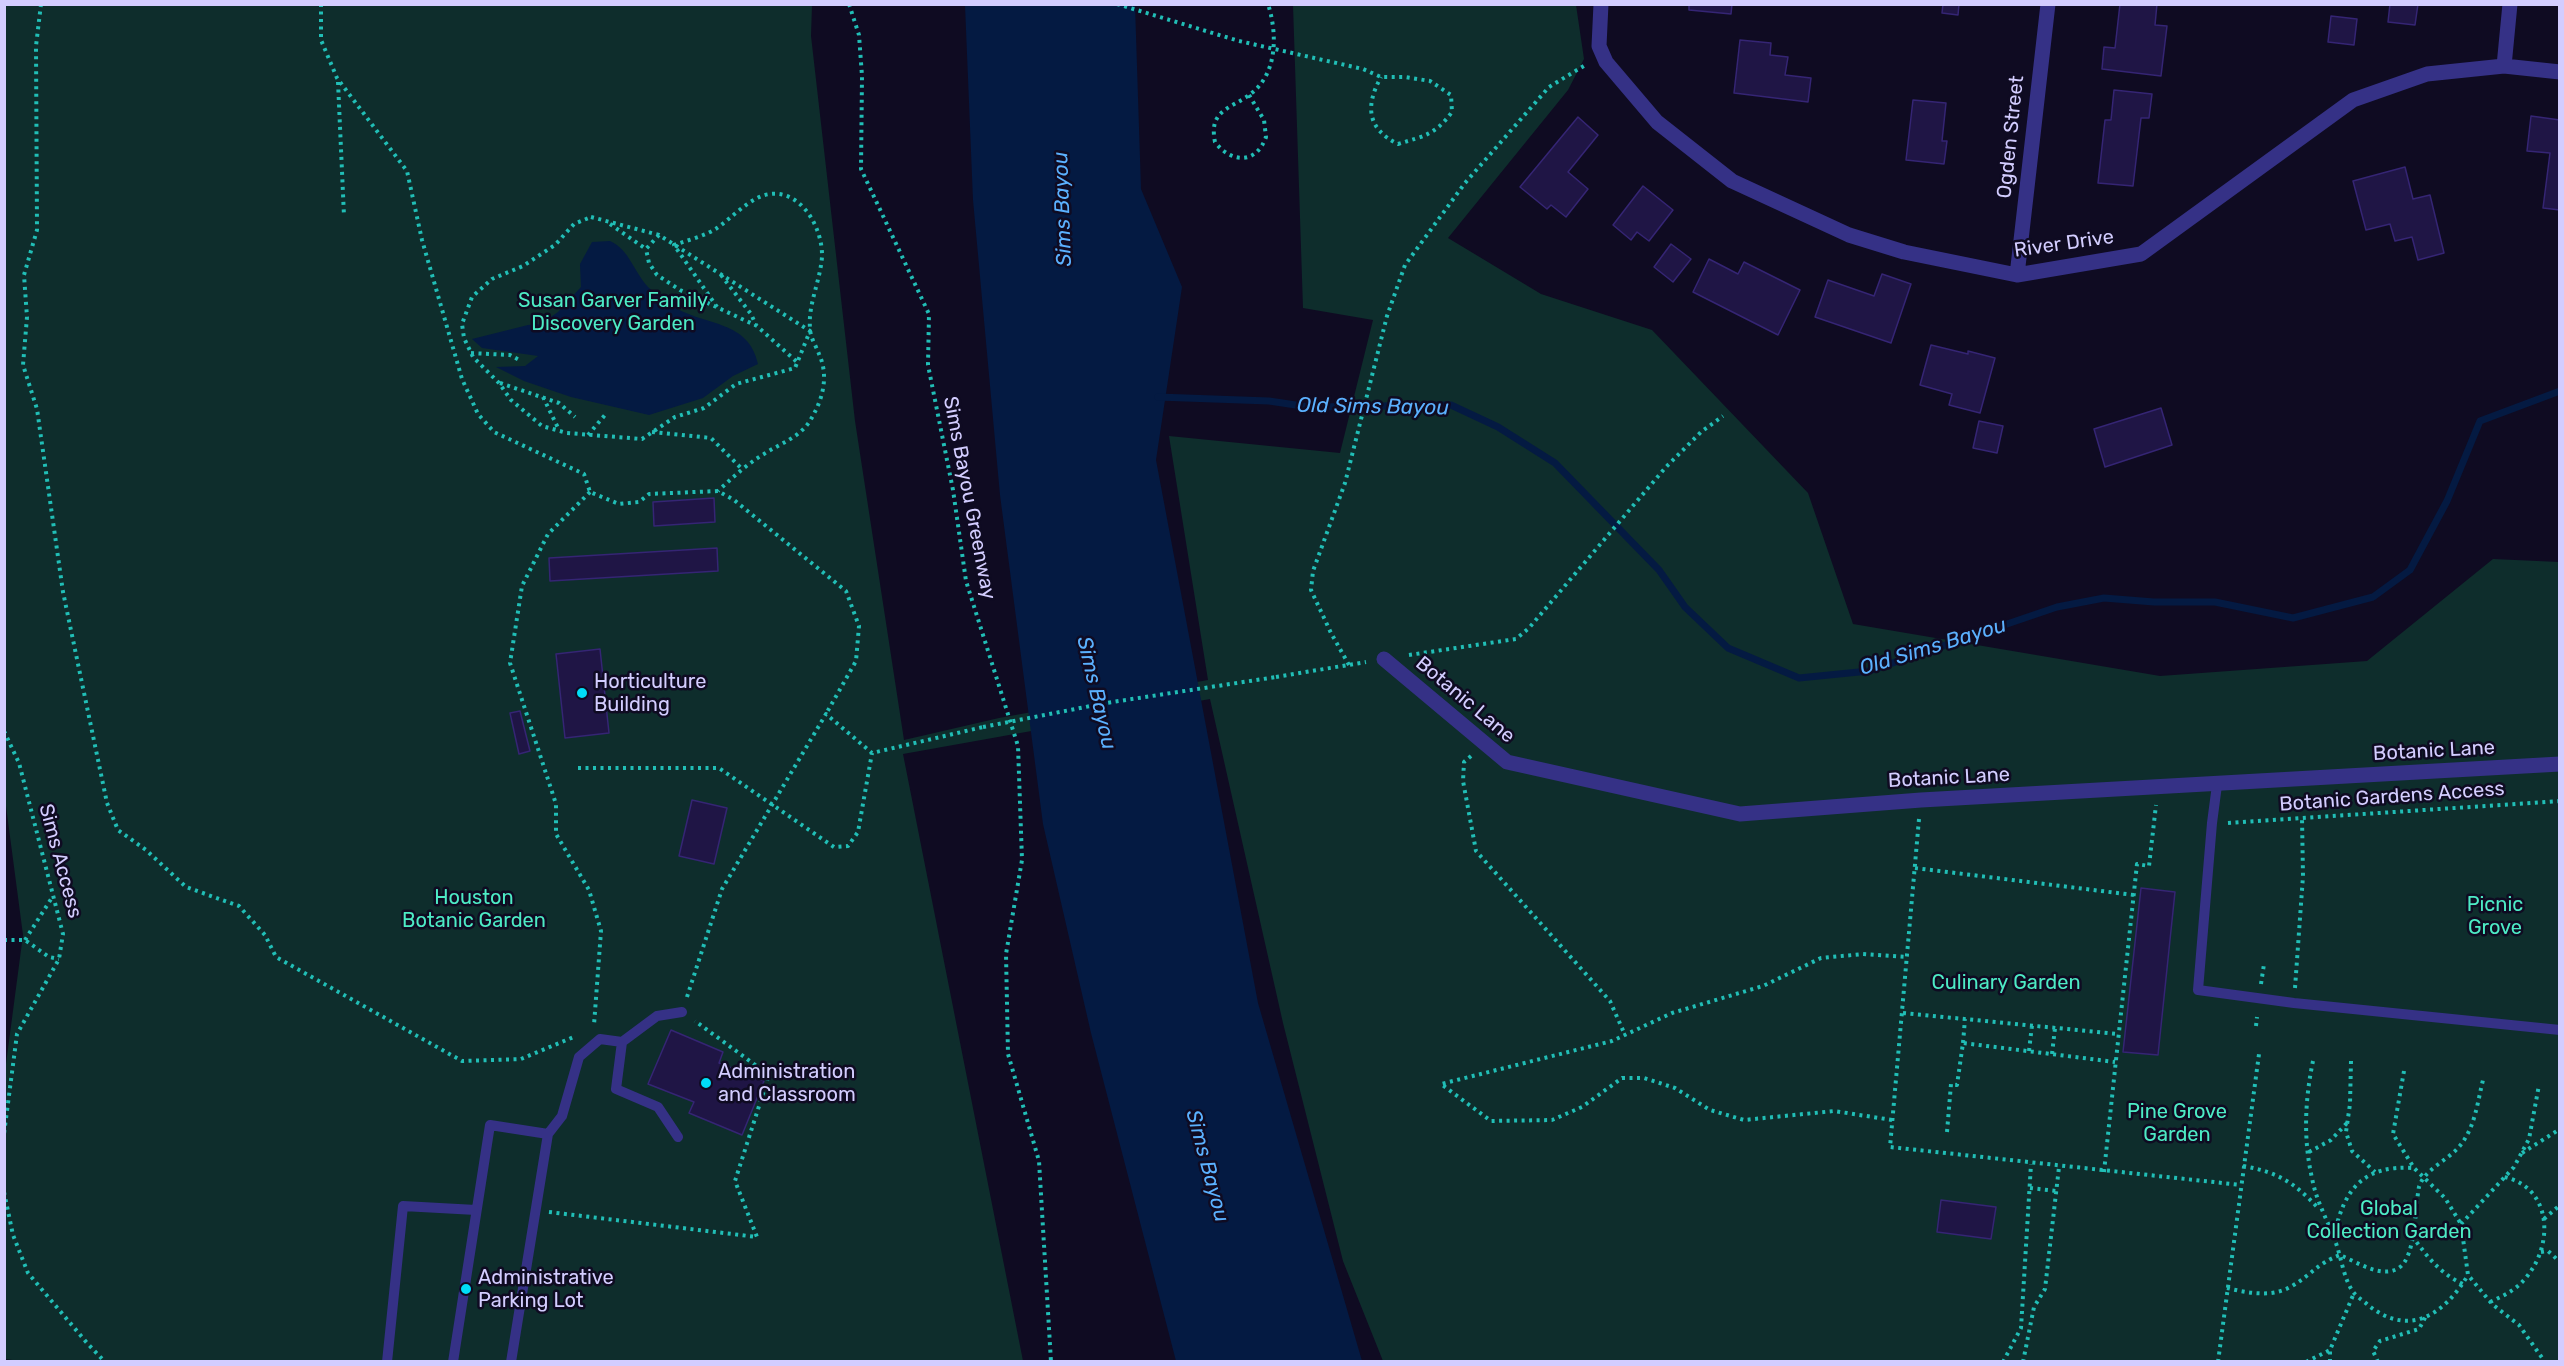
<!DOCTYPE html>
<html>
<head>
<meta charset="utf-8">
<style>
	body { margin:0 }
	#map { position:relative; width:2564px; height:1366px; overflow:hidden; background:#0f0b22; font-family:Rubik,sans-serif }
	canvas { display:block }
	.frame { position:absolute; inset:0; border:6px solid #d3cdff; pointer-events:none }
</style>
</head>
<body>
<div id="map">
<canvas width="2564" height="1366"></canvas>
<div class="frame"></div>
</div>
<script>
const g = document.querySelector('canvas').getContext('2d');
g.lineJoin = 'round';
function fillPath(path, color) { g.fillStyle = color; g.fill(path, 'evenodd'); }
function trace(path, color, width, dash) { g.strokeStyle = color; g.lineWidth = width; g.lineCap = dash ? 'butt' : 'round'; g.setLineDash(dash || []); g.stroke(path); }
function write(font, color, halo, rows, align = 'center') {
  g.font = font + ' Rubik,sans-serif'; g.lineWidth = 5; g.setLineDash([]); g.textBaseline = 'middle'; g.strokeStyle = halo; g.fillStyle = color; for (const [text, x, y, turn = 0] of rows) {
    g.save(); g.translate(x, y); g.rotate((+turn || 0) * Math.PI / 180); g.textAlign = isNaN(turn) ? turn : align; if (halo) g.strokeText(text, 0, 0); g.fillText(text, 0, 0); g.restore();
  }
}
fillPath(new Path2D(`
	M5 5H812L811 36 855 421 904 740 999 718 1208 680 1169 436 1340 453 1373 320 1303 308 1293 5H1576L1584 59 1568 90 1448 238 1541 294 1652 330 1808 493 1853 624 2160 676 2367 661 2493 559 2559 562V1361H1383L1343 1261 1283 1023 1210 699 903 754 1023 1361 27 1362 5 1359 4 1079 23 935 4 791Z`), '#0e2d2c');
fillPath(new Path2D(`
	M965 5H1135L1141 189 1182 287 1156 460 1258 1003 1362 1361H1176L1091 1033 1043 824 1000 495 973 200Z
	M610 241C629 249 634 272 648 287 655 294 665 301 674 307 705 326 749 320 758 364L733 376 703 398 649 415 571 397 524 381 496 367 525 366 538 356 482 348 472 339 528 325 541 324 558 312 581 287 580 264 592 242Z`), '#041a42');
trace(new Path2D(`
	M1158 397 1269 401 1309 407 1451 405 1498 427 1555 463 1659 570 1685 607 1728 648 1799 678 1869 671 2057 607 2104 598 2154 602H2215L2293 618 2373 597 2410 570 2447 501 2480 421 2560 391`), '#041a42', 7);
const building = new Path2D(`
	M1689 4H1732L1731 14 1689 10Z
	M1959 4 1958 15 1942 13 1943 4Z
	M2120 4H2157L2155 25 2167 26 2161 76 2102 69 2104 47 2115 48Z
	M2390 4H2418L2415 25 2388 22Z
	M2331 16 2357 19 2354 45 2328 42Z
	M1740 40 1771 43 1770 55 1788 57 1785 75 1811 78 1808 102 1734 93Z
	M2114 90 2152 94 2149 118H2141L2133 186 2098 183 2105 120H2111Z
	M1913 100 1946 103 1942 141H1947L1944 164 1906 160Z
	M2531 116 2560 120V210L2543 208 2550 153 2527 151Z
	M1578 117 1598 135 1568 172 1588 189 1566 217 1551 205 1547 209 1520 187Z
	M2405 167 2413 199 2430 195 2444 253 2418 260 2412 237 2395 241 2390 224 2366 230 2353 181Z
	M1643 186 1673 210 1649 241 1637 232 1631 240 1613 225Z
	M1671 244 1691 259 1673 282 1654 267Z
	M1709 259 1738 274 1744 262 1800 290 1778 335 1693 292Z
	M1882 274 1911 284 1891 343 1815 317 1828 280 1874 296Z
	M1931 345 1968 354V351L1995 358 1980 413 1949 405 1952 394 1920 385Z
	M2161 408 2172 445 2105 467 2094 429Z
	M1979 421 2003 426 1997 453 1973 448Z
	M714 498 715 522 654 526 653 502Z
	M717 548 718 571 550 581 549 558Z
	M600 649 609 733 565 738 556 654Z
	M520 711 530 751 519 754 510 713Z
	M692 800 727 808 714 864 679 856Z
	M2141 888 2175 892 2158 1055 2123 1052Z
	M671 1030 723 1052 719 1063 764 1081 742 1135 689 1113 694 1102 648 1084Z
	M1941 1200 1996 1207 1991 1239 1937 1232Z`);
fillPath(building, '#1f1545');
trace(building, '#352574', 1.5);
trace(new Path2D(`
	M41 4 36 46 37 230 24 275 27 317 23 365 37 409 63 592 107 803 118 830 146 850 186 887 239 906 265 935 276 957 462 1061 521 1059 576 1036
	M321 4V40L337 78 407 171 422 240 462 379 478 414 494 432 584 474 590 492 619 504 639 502 649 494 718 491 734 500 846 591 859 626 856 661 826 714
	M849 4 859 35 862 76 861 169 929 314 928 365 953 490 966 581 1018 746 1022 860 1006 954 1008 1054 1039 1161 1051 1362
	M1117 4 1239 41 1363 69 1381 77H1405L1430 81 1451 95 1452 112C1435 135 1424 136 1398 144 1367 129 1365 106 1381 77
	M338 82 344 216
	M1249 95 1264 120 1266 137C1256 165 1231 163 1215 142 1208 108 1233 109 1253 92 1278 71 1277 32 1268 4
	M591 217 659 235 810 331 795 368 736 384 704 408 675 417 642 439 567 433 542 426 511 400 499 383 473 357 464 338 462 324 472 297 492 279 523 266 555 245 574 224Z
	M610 224 646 249
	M659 235 646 249 649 263 657 275 680 290 757 326 797 362
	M721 275 751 314 756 325
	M717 307 674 245C688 240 705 236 717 228 732 218 751 196 770 194 802 190 823 229 822 257 820 282 808 304 810 328 810 337 816 346 819 354 829 376 823 399 811 419 801 437 781 443 764 454 747 464 733 477 718 491
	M471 353 510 355 521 361
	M500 383 559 403 575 417
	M543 397 559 430
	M652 432 711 438 742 469
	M588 435 605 415
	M590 492 548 534 522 586 510 663 556 804V834L589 890 601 931 594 1025
	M1409 655 1516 639 1529 628 1666 467 1701 432 1723 416
	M1349 665 1331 633 1311 590 1313 571 1345 483 1387 316 1405 265 1465 183 1549 87 1587 64
	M1276 677 1366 662
	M4 731 19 763 63 934 59 959 17 1034 4 1134
	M1471 756 1464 762 1463 781 1476 851 1610 1001 1625 1035
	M578 768H719L834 847 848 846 858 832 872 753
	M1919 819 1890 1147 2241 1185
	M2228 823 2560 801
	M1915 868 2134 895
	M4 940H25L49 957 59 959
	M25 940 53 896
	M2261 984 2264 964
	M2295 988 2303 876 2302 818
	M687 997 722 889 826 714 872 753 983 727
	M1903 1013 2118 1034
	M2256 1026 2257 1017
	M1963 1043 1965 1019
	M2029 1051 2032 1025
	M2052 1054 2055 1028
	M2313 1061C2305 1099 2303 1139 2312 1178 2316 1200 2326 1217 2334 1238 2341 1254 2343 1279 2354 1293 2358 1298 2364 1301 2368 1305 2409 1338 2444 1315 2468 1275
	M2351 1061 2350 1104 2346 1132 2352 1151 2375 1172
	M2404 1071 2393 1134 2414 1168 2445 1198 2461 1224 2468 1275 2492 1304 2519 1325 2545 1362
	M1892 1120 1834 1111 1744 1120 1710 1110 1675 1088 1644 1078H1622L1582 1107 1552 1120 1491 1121 1441 1084 1612 1041 1672 1013 1763 986 1821 958 1863 954 1908 957
	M1947 1132 1951 1084 1957 1085 1963 1043 2115 1062
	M2309 1152 2331 1140 2347 1123
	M2522 1153 2560 1129
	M2243 1166C2278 1172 2295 1183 2319 1209
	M2104 1172 2137 864 2149 866 2156 805
	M2030 1188 2056 1191
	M4 1192 13 1235 28 1273 87 1343 105 1362
	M549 1212 757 1237 735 1181 769 1075 695 1021
	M2544 1219 2560 1205
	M2461 1224 2514 1167 2529 1139 2539 1085
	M2334 1236C2344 1189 2363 1165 2413 1168
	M2412 1236C2427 1256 2439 1273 2463 1284
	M2541 1252 2548 1251 2560 1262
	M2227 1288C2248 1293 2272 1298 2292 1286 2311 1275 2318 1263 2340 1255 2357 1262 2383 1280 2400 1267 2416 1255 2415 1206 2419 1187 2424 1170 2446 1161 2458 1148 2475 1129 2477 1104 2483 1080
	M2490 1302C2505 1295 2518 1289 2528 1275 2554 1242 2551 1187 2504 1177
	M2003 1362 2021 1328 2031 1164
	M2023 1362 2034 1307 2045 1289 2059 1167
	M2218 1362 2259 1054
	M2306 1362 2330 1350
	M2330 1362V1350L2354 1293
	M2378 1362 2373 1351 2380 1341 2419 1329 2426 1316`), '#21beb6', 4, [3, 4.5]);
trace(new Path2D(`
	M2217 785 2212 823 2198 990 2294 1003 2560 1030
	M622 1042 616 1089 658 1107 678 1137
	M387 1362 403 1206 476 1210
	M453 1362 490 1125 548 1134 562 1116 579 1057 600 1039 622 1042 657 1016 682 1012
	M511 1362 548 1134`), '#353186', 10);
trace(new Path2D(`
	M1601 4 1599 46 1606 62 1657 122 1732 181 1849 235 1904 252 2017 275 2141 254 2353 100 2427 74 2504 66 2560 72
	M2504 66 2510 4
	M2017 275 2048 4
	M1384 659 1507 762 1740 814 1921 800 2560 764`), '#353186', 15);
trace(new Path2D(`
	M983 727 1106 703 1276 677`), '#21beb6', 4, [3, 4.5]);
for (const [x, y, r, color] of [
	[582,693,6,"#00ddf8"],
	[706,1083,6,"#00ddf8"],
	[466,1289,6,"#00ddf8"]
]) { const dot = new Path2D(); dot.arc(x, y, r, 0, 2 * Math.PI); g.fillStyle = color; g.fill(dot); trace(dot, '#0f0b22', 2); }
write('20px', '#d3cdff', '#0f0b22', [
	["Ogden Street",2011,137,-84],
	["River Drive",2064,244,-8],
	["Sims Bayou Greenway",969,498,79],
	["Botanic Lane",1465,700,40],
	["Botanic Lane",2434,751,-3],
	["Botanic Lane",1949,778,-3],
	["Botanic Gardens Access",2392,797,-4],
	["Sims Access",60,861,75]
]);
write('20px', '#4debc5', '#0f0b22', [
	["Susan Garver Family",613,301],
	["Discovery Garden",613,324],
	["Houston",474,898],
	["Botanic Garden",474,921],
	["Picnic",2495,905],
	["Grove",2495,928],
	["Culinary Garden",2006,983],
	["Pine Grove",2177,1112],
	["Garden",2177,1135],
	["Global",2389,1209],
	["Collection Garden",2389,1232]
]);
write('20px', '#d3cdff', '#0f0b22', [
	["Horticulture",594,682],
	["Building",594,705],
	["Administration",718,1072],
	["and Classroom",718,1095],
	["Administrative",478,1278],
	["Parking Lot",478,1301]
], 'left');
write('italic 21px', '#5bb1ff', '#0f0b22', [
	["Sims Bayou",1063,209,-92],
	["Old Sims Bayou",1373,407,1],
	["Old Sims Bayou",1933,647,-17],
	["Sims Bayou",1096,693,77],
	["Sims Bayou",1207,1166,75]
]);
</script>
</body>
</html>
